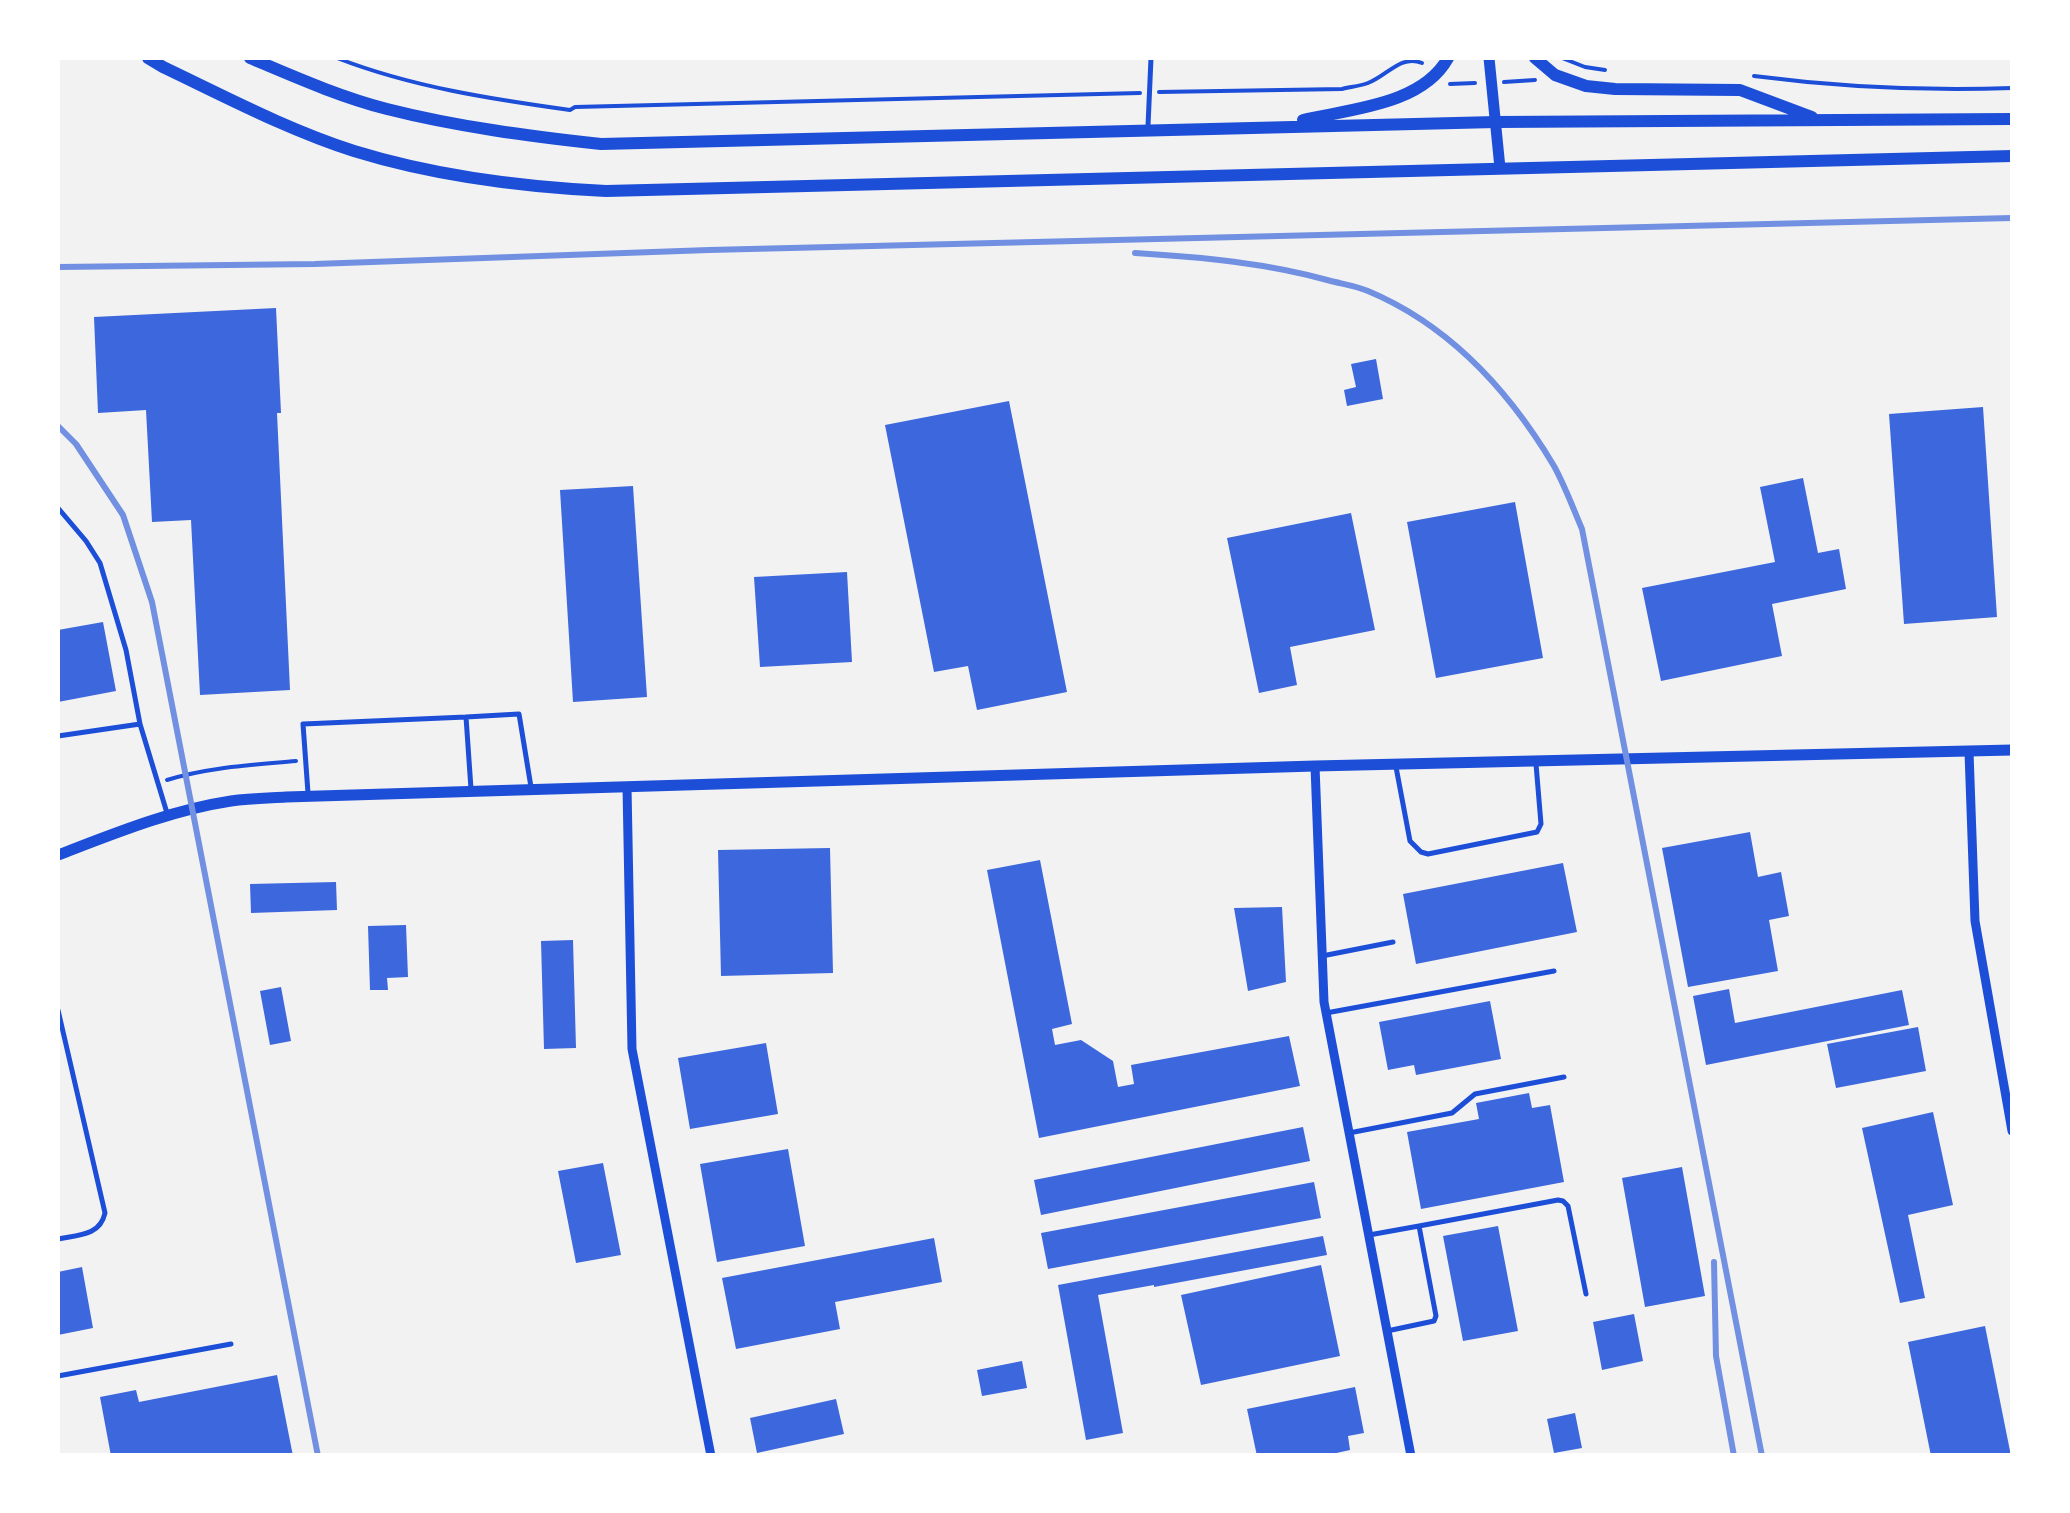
<!DOCTYPE html>
<html>
<head>
<meta charset="utf-8">
<style>
	body { margin:0 }
	#map { position:relative; width:2070px; height:1513px; overflow:hidden; background:#f2f2f2; font-family:Raleway,sans-serif }
	canvas { display:block }
	.frame { position:absolute; inset:0; border:60px solid #fff; pointer-events:none }
</style>
</head>
<body>
<div id="map">
<canvas width="2070" height="1513"></canvas>
<div class="frame"></div>
</div>
<script>
const g = document.querySelector('canvas').getContext('2d');
g.lineJoin = 'round';
function fillPath(path, color) { g.fillStyle = color; g.fill(path, 'evenodd'); }
function trace(path, color, width, dash) { g.strokeStyle = color; g.lineWidth = width; g.lineCap = dash ? 'butt' : 'round'; g.setLineDash(dash || []); g.stroke(path); }
fillPath(new Path2D(`
	M276 308 281 413H277L290 690 200 695 191 520 152 522 146 410 98 413 94 317Z
	M1376 359 1383 399 1347 406 1344 390 1356 387 1351 364Z
	M1009 401 1067 692 977 710 968 666 934 672 885 425Z
	M1983 407 1997 617 1904 624 1889 414Z
	M1803 478 1818 553 1839 549 1846 589 1772 604 1782 656 1661 681 1642 588 1775 562 1760 487Z
	M633 486 647 697 573 702 560 490Z
	M1515 502 1543 658 1436 678 1407 522Z
	M1351 513 1375 630 1290 647 1297 685 1259 693 1227 538Z
	M847 572 852 662 760 667 754 577Z
	M103 622 116 691 58 702V630Z
	M1750 832 1758 877 1781 872 1789 916 1769 920 1778 971 1688 987 1662 848Z
	M830 848 833 973 721 976 718 850Z
	M1040 860 1072 1024 1052 1029 1055 1045 1081 1040 1113 1061 1118 1087 1134 1084 1131 1065 1289 1036 1300 1086 1039 1138 987 870Z
	M1563 863 1577 932 1416 964 1403 894Z
	M336 882 337 910 251 913 250 884Z
	M1282 907 1286 982 1248 991 1234 908Z
	M406 925 408 977 387 978 388 990H370L368 926Z
	M573 940 576 1048 544 1049 541 941Z
	M281 987 291 1041 270 1045 260 991Z
	M1729 989 1735 1023 1902 990 1909 1025 1706 1065 1693 996Z
	M1490 1001 1501 1059 1416 1075 1414 1065 1388 1070 1379 1022Z
	M1918 1027 1926 1071 1836 1088 1827 1044Z
	M766 1043 778 1114 690 1129 678 1058Z
	M1529 1093 1532 1108 1550 1105 1564 1182 1421 1209 1407 1132 1479 1119 1476 1103Z
	M1933 1112 1953 1205 1908 1215 1925 1298 1900 1303 1862 1128Z
	M1303 1127 1310 1161 1041 1215 1034 1180Z
	M788 1149 805 1246 717 1262 700 1164Z
	M603 1163 621 1255 576 1263 558 1171Z
	M1682 1167 1705 1296 1645 1307 1622 1178Z
	M1314 1182 1321 1218 1048 1269 1041 1233Z
	M1498 1226 1518 1331 1463 1341 1443 1236Z
	M1323 1236 1327 1255 1154 1287V1285L1098 1295 1123 1433 1086 1440 1058 1285Z
	M934 1238 942 1282 835 1302 840 1329 736 1349 722 1278Z
	M1321 1265 1340 1356 1201 1385 1181 1295Z
	M82 1267 93 1328 58 1335V1272Z
	M1634 1314 1643 1361 1602 1370 1593 1322Z
	M1985 1326 2011 1456H1931L1908 1342Z
	M1022 1361 1027 1388 982 1396 977 1370Z
	M277 1375 293 1456H111L100 1397 136 1390 139 1402Z
	M1355 1387 1364 1433 1348 1436 1350 1450 1323 1456H1257L1247 1409Z
	M836 1399 844 1434 757 1453 750 1418Z
	M1575 1413 1582 1448 1554 1453 1547 1419Z`), '#3d67dc');
trace(new Path2D(`
	M337 58C412 87 491 99 570 110L575 107 1140 93
	M1562 58 1585 67 1605 70
	M1754 76C1839 87 1927 91 2012 88
	M1504 82 1535 80
	M1450 84 1475 83
	M1159 92 1342 89C1350 87 1360 86 1368 83 1387 76 1401 54 1422 63
	M167 780C209 767 253 765 296 761`), '#1d4ed8', 4);
trace(new Path2D(`
	M1148 126 1151 58
	M58 508 86 541 100 563 126 650 140 724
	M466 717 519 714 531 787
	M58 736 140 724 167 813
	M1396 767 1410 841 1421 852 1428 854 1537 832 1541 824 1536 764
	M308 793 303 724 466 717 471 789
	M1322 956 1393 942
	M58 1010 105 1213C100 1236 78 1235 58 1239
	M1326 1013 1554 971
	M1349 1133 1452 1113 1475 1094 1564 1077
	M1419 1226 1558 1200 1563 1201 1568 1206 1586 1294
	M1369 1235 1419 1226 1436 1316 1434 1321 1387 1331
	M58 1376 231 1344`), '#1d4ed8', 5);
trace(new Path2D(`
	M1969 752 1975 921 2012 1131
	M1315 766 1324 1002 1411 1456
	M627 787 632 1049 711 1456`), '#1d4ed8', 9);
trace(new Path2D(`
	M1489 58 1500 168
	M58 855C113 834 171 810 231 801 249 798 268 798 286 797L1315 766 2012 750`), '#1d4ed8', 11);
trace(new Path2D(`
	M148 58 163 67C226 97 288 130 354 151 435 176 522 187 606 191L2012 156
	M250 58C295 77 340 97 387 109 458 127 529 136 601 144L1496 122 2012 119
	M1535 58 1555 75 1586 86 1615 89 1740 90 1812 117
	M1303 120C1350 109 1422 105 1448 58`), '#1d4ed8', 12);
trace(new Path2D(`
	M1135 253C1201 257 1267 263 1331 281 1343 284 1356 286 1368 291 1449 325 1510 392 1554 466 1565 486 1573 508 1582 529L1762 1456
	M58 267 315 264 709 250 2012 218
	M58 426 76 444 123 515 152 602 318 1456
	M1714 1262 1716 1356 1734 1456`), '#7290e2', 6);
</script>
</body>
</html>
